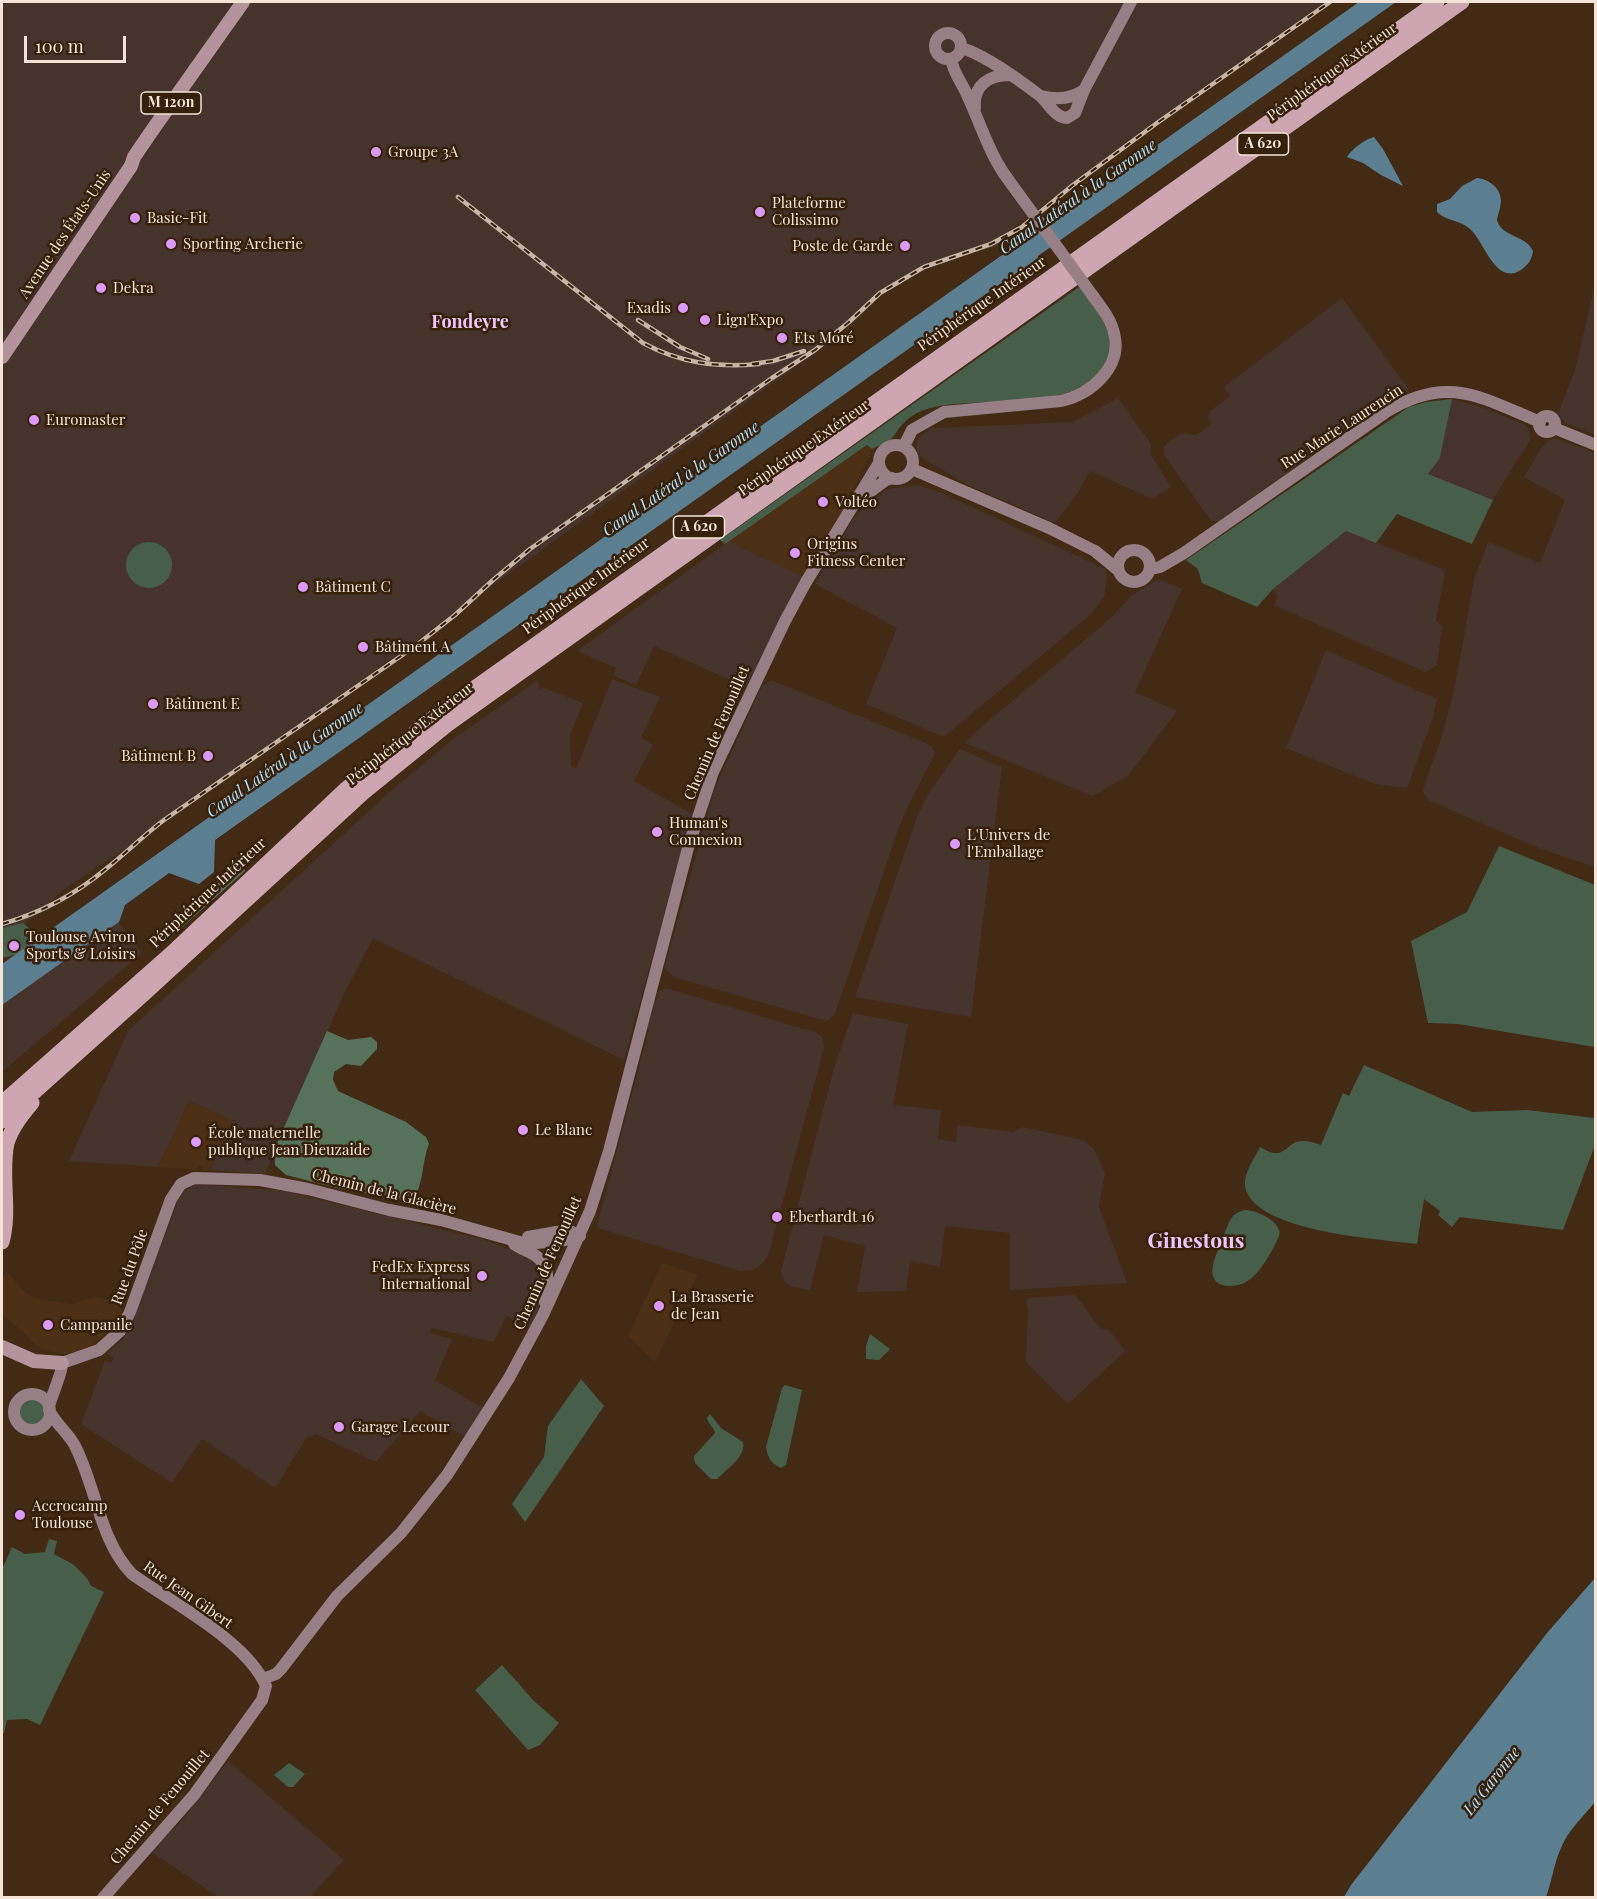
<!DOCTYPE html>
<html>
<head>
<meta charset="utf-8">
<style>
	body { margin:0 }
	#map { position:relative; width:1597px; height:1899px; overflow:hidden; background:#422a15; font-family:"Playfair Display",serif }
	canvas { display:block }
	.frame { position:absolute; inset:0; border:3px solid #f4e4d7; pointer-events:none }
	.scale { position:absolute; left:24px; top:36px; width:102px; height:27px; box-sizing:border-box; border:3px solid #f4e4d7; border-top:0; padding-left:8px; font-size:18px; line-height:21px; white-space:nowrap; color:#f4e4d7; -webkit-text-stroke:4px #37200b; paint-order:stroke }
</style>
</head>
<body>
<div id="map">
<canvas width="1597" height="1899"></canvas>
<div class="frame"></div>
<div class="scale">100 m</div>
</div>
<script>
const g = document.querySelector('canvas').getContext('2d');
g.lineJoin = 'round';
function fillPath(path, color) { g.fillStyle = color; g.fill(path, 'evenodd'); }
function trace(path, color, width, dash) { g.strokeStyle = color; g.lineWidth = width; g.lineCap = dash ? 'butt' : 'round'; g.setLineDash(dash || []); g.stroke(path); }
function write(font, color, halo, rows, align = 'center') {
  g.font = font + ' "Playfair Display",serif'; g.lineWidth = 5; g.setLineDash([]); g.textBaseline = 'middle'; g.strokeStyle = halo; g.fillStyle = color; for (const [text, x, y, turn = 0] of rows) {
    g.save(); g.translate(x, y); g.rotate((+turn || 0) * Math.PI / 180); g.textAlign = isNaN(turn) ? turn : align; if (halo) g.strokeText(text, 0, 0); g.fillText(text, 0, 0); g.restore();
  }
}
fillPath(new Path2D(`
	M867 445 873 449 845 509 804 577 729 541Z
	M189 1101 233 1119 210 1170H203V1166H199L198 1170 158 1167Z
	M662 1263 698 1274 655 1362 628 1336Z
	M6 1271 27 1294 38 1299 72 1304 93 1297 106 1299 123 1308 119 1319 112 1329 93 1345 78 1351 63 1354 48 1351 35 1344 4 1315 2 1311V1280Z`), '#4c2f14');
fillPath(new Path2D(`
	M2 2H1326L1104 160 1010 230 1000 245 945 260 914 274 885 291 824 346 167 821 62 891 2 944Z
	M1595 285V435L1566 423 1558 414 1575 370Z
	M1342 298 1409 390 1390 400 1219 521H1211L1164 455V446L1182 433 1196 435 1212 424 1208 418 1210 411 1230 396 1224 387Z
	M1118 398 1151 444V455L1171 487 1153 499 1090 471 1079 491 1055 523 966 484 924 459 917 452V442L920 437 931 428 1073 422Z
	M1452 399 1487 409 1525 425 1529 429 1530 440 1493 500 1428 474 1440 458Z
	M1553 439H1558L1595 453 1596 712 1593 717 1596 718 1595 867 1539 848 1430 801 1424 794 1423 789 1441 739 1454 691 1474 580 1488 542 1540 563 1565 500 1524 477 1540 450 1548 441Z
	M917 485 942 493 1105 569 1107 578 1104 597 1092 613 944 737 866 704 897 628 815 584 854 517 887 489Z
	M1346 531 1445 570 1436 621 1442 626 1437 665 1425 672 1274 605 1278 596 1273 589Z
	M729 541 804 577 746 687 654 646 636 685 614 676 616 668 577 651Z
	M1159 579 1182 589 1135 692 1177 711 1128 776 1092 796 965 743 979 729 1111 618 1132 595Z
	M1326 650 1437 699 1433 717 1407 788 1375 784 1286 748Z
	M612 679 660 697 641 738 653 745 634 781 692 814 624 1060 373 938 343 996 265 1174 210 1170 232 1120 189 1101 158 1167 69 1161 128 1031 391 791 456 737 538 680 539 689 544 688 583 703 570 735 571 766 576 769Z
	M771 680 928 744 932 747 935 754 908 806 899 827 835 1014 830 1019 826 1021 674 977 666 970 665 966 715 788 762 686Z
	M960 749 1002 767 971 1017 855 997 917 817 928 794Z
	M119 922 142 953 2 1072V1005Z
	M666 988 817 1033 823 1038 824 1048 769 1253 763 1263 753 1270 740 1271 598 1228 597 1226 649 1029 646 1028 654 1000 656 1001 659 991Z
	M853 1013 908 1024 893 1105 941 1110 938 1139 956 1142 957 1125 1013 1132 1023 1127 1083 1140 1094 1149 1105 1173 1099 1207 1127 1283 1010 1290V1233L945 1226 940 1267 910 1261 906 1291 857 1292 865 1246 824 1235 810 1290 790 1286 784 1281 781 1271 834 1068Z
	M196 1184 286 1191 485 1240 533 1259 539 1264 543 1281 538 1314 532 1327 506 1316 494 1342 432 1328 429 1333 452 1339 435 1380 485 1409 467 1438 420 1411 376 1462 316 1434 306 1438 275 1488 202 1439 172 1483 81 1424 105 1361 111 1363 114 1357 107 1354 123 1339 131 1326 179 1198 187 1189Z
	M1075 1295 1101 1329 1109 1330 1125 1351 1068 1404 1026 1362 1028 1310 1026 1298Z
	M228 1761 344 1860 310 1897 220 1898 150 1851 180 1823Z`), '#46332c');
fillPath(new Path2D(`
	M1079 287C1100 315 1127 344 1096 375 1056 415 979 394 927 409 919 411 909 417 904 423 898 428 895 436 889 441 884 444 878 446 872 449L867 445 725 544 720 540Z
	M1452 399 1440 458 1428 474 1493 500 1472 544 1397 514 1376 543 1346 531 1273 589 1257 607 1202 583 1198 569 1186 560 1409 407 1426 402Z
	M126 565a23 23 0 1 1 46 0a23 23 0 1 1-46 0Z
	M1499 846 1595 885V1047L1458 1024 1428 1023 1411 941 1467 912Z
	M23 923 40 937 15 955 2 958V928Z
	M1364 1065 1472 1112 1527 1110 1595 1118V1145L1563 1230 1460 1217 1452 1227 1438 1215 1440 1211 1424 1199 1417 1244C1378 1239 1260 1232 1246 1190 1241 1176 1255 1158 1260 1147 1264 1149 1270 1153 1274 1153 1292 1154 1287 1132 1321 1145L1343 1093 1349 1096Z
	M1245 1210C1255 1210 1276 1219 1279 1230 1281 1236 1276 1241 1274 1247 1263 1265 1253 1287 1228 1286 1201 1284 1216 1255 1222 1241 1225 1234 1227 1223 1233 1216 1236 1213 1240 1211 1245 1210Z
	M870 1334 890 1349 879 1360 866 1359V1346Z
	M581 1379 604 1406 525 1522 512 1504 544 1457 548 1426Z
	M785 1385 802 1390 786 1465 781 1468C771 1464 767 1456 766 1447L782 1388Z
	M18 1412a13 13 0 1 1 26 0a13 13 0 1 1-26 0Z
	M710 1414 721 1428 743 1442C746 1457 727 1469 717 1479H711L695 1463 694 1456 715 1433C714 1427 708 1424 707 1418Z
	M49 1539 57 1541 54 1554 74 1565 87 1578 91 1586 104 1592 40 1725 27 1719 7 1720 4 1733H2V1569L12 1547 25 1554 45 1552Z
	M502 1665 534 1701 559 1723 540 1745 528 1750 475 1690Z
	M289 1763 305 1774 293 1787H288L274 1775Z`), '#475f4a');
fillPath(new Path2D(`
	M239 862 243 866 245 871 169 939 160 941Z
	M327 1031 348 1040 371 1037 377 1042V1049L361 1066 346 1064 334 1072 333 1080 338 1091 406 1122 426 1137 429 1144C422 1162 424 1177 416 1195L401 1200 337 1188 286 1175 275 1165 274 1150Z`), '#57725a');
fillPath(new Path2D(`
	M1359 2H1396L1038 256 1037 268 1018 281 1010 277 215 840 214 872 199 884 169 873 125 905 119 922 2 1005V964Z
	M1374 137 1383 149 1403 186 1381 175 1363 163 1347 157C1351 150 1365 139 1374 137Z
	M1477 178C1488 179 1500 187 1501 200 1501 207 1498 214 1497 220 1502 238 1525 234 1533 251 1532 259 1528 265 1521 270 1495 286 1485 242 1470 229 1460 220 1446 221 1437 212V204L1450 199 1462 186Z
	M1595 1578V1802C1584 1816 1568 1830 1561 1848 1554 1863 1552 1881 1546 1897H1344L1351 1885 1547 1633Z`), '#5c7e91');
trace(new Path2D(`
	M935 46a13 13 0 1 1 26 0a13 13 0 1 1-26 0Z
	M961 48C984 54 1019 80 1039 95 1048 102 1055 118 1067 118L1075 113 1084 90 1131 2
	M951 59C953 73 963 84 968 97 981 125 989 153 1007 178
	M1041 96C1056 100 1070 100 1084 90
	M975 108C973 85 989 75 1010 75
	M1539 424a8 8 0 1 1 16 0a8 8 0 1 1-16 0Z
	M1554 428 1596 445
	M879 462a17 17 0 1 1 34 0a17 17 0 1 1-34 0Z
	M904 446 912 430 944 412 1061 401C1091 394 1123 367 1114 333 1111 319 1101 307 1093 296
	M912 469 1049 528 1095 551 1118 570
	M863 497 886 480 892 478
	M1118 566a16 16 0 1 1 32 0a16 16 0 1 1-32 0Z
	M1151 569 1160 567 1184 553 1386 412C1447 374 1480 397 1540 422
	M528 1237 568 1230 580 1236
	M514 1244C521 1249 529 1251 536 1256 552 1267 547 1286 545 1302
	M14 1412a18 18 0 1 1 36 0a18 18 0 1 1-36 0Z
	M49 1407C51 1396 63 1372 62 1363L99 1350 120 1331 130 1312 171 1199 181 1184 194 1178 260 1180 308 1189 389 1210 441 1220 527 1244 565 1240 580 1236
	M49 1410C55 1423 67 1432 74 1444 96 1485 99 1540 132 1574 172 1603 247 1641 266 1686L262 1700 194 1795 103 1898
	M263 1679 276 1674 281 1669 337 1596 401 1533 447 1475 509 1378 543 1315 590 1211 609 1151 688 848 713 772 785 621 806 582 879 463`), '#987e85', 12);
trace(new Path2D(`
	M2 357 131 166 134 157 151 132 243 2
	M2 1347 34 1361 62 1363`), '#b4939c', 14);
trace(new Path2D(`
	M2 1103 175 950 347 788 438 714 1437 2
	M2 1121 144 994 363 793 447 725 1462 2
	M2 1242C11 1209 0 1175 7 1143 12 1127 22 1115 32 1103`), '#cea6b1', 15);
const rail = new Path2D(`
	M458 197 643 343C680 363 717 368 759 364
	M638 320 680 347 708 359
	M752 364 773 361 804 351
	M2 924C41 913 76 894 107 868 127 852 144 835 164 820L414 647 455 615 493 580 530 549 772 378 815 350 849 322 880 293 924 267 991 244 1022 227 1073 185 1157 123 1330 2`);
trace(rail, '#c7b5a6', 4.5);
trace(rail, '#37200b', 2, [7]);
trace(new Path2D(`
	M1007 178 1093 296`), '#987e85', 12);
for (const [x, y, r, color] of [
	[376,152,6,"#db9af6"],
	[760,212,6,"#db9af6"],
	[135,218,6,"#db9af6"],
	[171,244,6,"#db9af6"],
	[905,246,6,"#db9af6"],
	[101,288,6,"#db9af6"],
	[683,308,6,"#db9af6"],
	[705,320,6,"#db9af6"],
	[782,338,6,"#db9af6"],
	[34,420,6,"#db9af6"],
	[823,502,6,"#db9af6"],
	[795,553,6,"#db9af6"],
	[303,587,6,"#db9af6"],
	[363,647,6,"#db9af6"],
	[153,704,6,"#db9af6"],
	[208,756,6,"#db9af6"],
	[657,832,6,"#db9af6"],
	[955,844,6,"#db9af6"],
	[14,946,6,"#db9af6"],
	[523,1130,6,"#db9af6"],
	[196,1142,6,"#db9af6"],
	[777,1217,6,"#db9af6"],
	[482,1276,6,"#db9af6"],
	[659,1306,6,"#db9af6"],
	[48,1325,6,"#db9af6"],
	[339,1427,6,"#db9af6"],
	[20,1515,6,"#db9af6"]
]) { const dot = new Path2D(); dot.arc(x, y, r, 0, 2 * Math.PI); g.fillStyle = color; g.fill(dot); trace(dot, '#37200b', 2); }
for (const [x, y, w] of [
	[171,103,60],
	[1263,144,51],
	[699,527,51]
]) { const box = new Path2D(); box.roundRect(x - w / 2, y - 11, w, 22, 4.5); g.fillStyle = '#37200b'; g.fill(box); trace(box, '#f4e4d7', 1.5); }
write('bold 14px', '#f4e4d7', null, [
	["M 120n",171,103],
	["A 620",1263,144],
	["A 620",699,527]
]);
write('15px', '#f4e4d7', '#37200b', [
	["Périphérique Extérieur",1332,72,-36],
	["Avenue des États-Unis",65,234,-56],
	["Périphérique Intérieur",982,304,-35],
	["Rue Marie Laurencin",1342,427,-33],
	["Périphérique Extérieur",804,448,-35],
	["Périphérique Intérieur",586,586,-36],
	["Chemin de Fenouillet",717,733,-67],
	["Périphérique Extérieur",410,734,-38],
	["Périphérique Intérieur",208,893,-43],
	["Chemin de la Glacière",384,1192,14],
	["Chemin de Fenouillet",548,1263,-66],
	["Rue du Pôle",130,1267,-70],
	["Rue Jean Gibert",188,1595,35],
	["Chemin de Fenouillet",160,1807,-50]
]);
write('15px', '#f4e4d7', '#37200b', [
	["Groupe 3A",388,152],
	["Plateforme",772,203],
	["Colissimo",772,220],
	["Basic-Fit",147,218],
	["Sporting Archerie",183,244],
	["Poste de Garde",893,246,"right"],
	["Dekra",113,288],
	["Exadis",671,308,"right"],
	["Lign'Expo",717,320],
	["Ets Moré",794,338],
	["Euromaster",46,420],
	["Voltéo",835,502],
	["Origins",807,544],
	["Fitness Center",807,561],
	["Bâtiment C",315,587],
	["Bâtiment A",375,647],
	["Bâtiment E",165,704],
	["Bâtiment B",196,756,"right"],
	["Human's",669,823],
	["Connexion",669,840],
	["L'Univers de",967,835],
	["l'Emballage",967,852],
	["Toulouse Aviron",26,937],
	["Sports & Loisirs",26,954],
	["Le Blanc",535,1130],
	["École maternelle",208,1133],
	["publique Jean Dieuzaide",208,1150],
	["Eberhardt 16",789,1217],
	["FedEx Express",470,1267,"right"],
	["International",470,1284,"right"],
	["La Brasserie",671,1297],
	["de Jean",671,1314],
	["Campanile",60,1325],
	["Garage Lecour",351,1427],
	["Accrocamp",32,1506],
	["Toulouse",32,1523]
], 'left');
write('italic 16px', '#b0e1fc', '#37200b', [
	["Canal Latéral à la Garonne",1078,197,-35],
	["Canal Latéral à la Garonne",681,479,-35],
	["Canal Latéral à la Garonne",285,760,-35],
	["La Garonne",1492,1781,-52]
]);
write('bold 18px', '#ebc7fb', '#37200b', [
	["Fondeyre",470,322]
]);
write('bold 21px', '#ebc7fb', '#37200b', [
	["Ginestous",1196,1241]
]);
</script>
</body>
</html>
